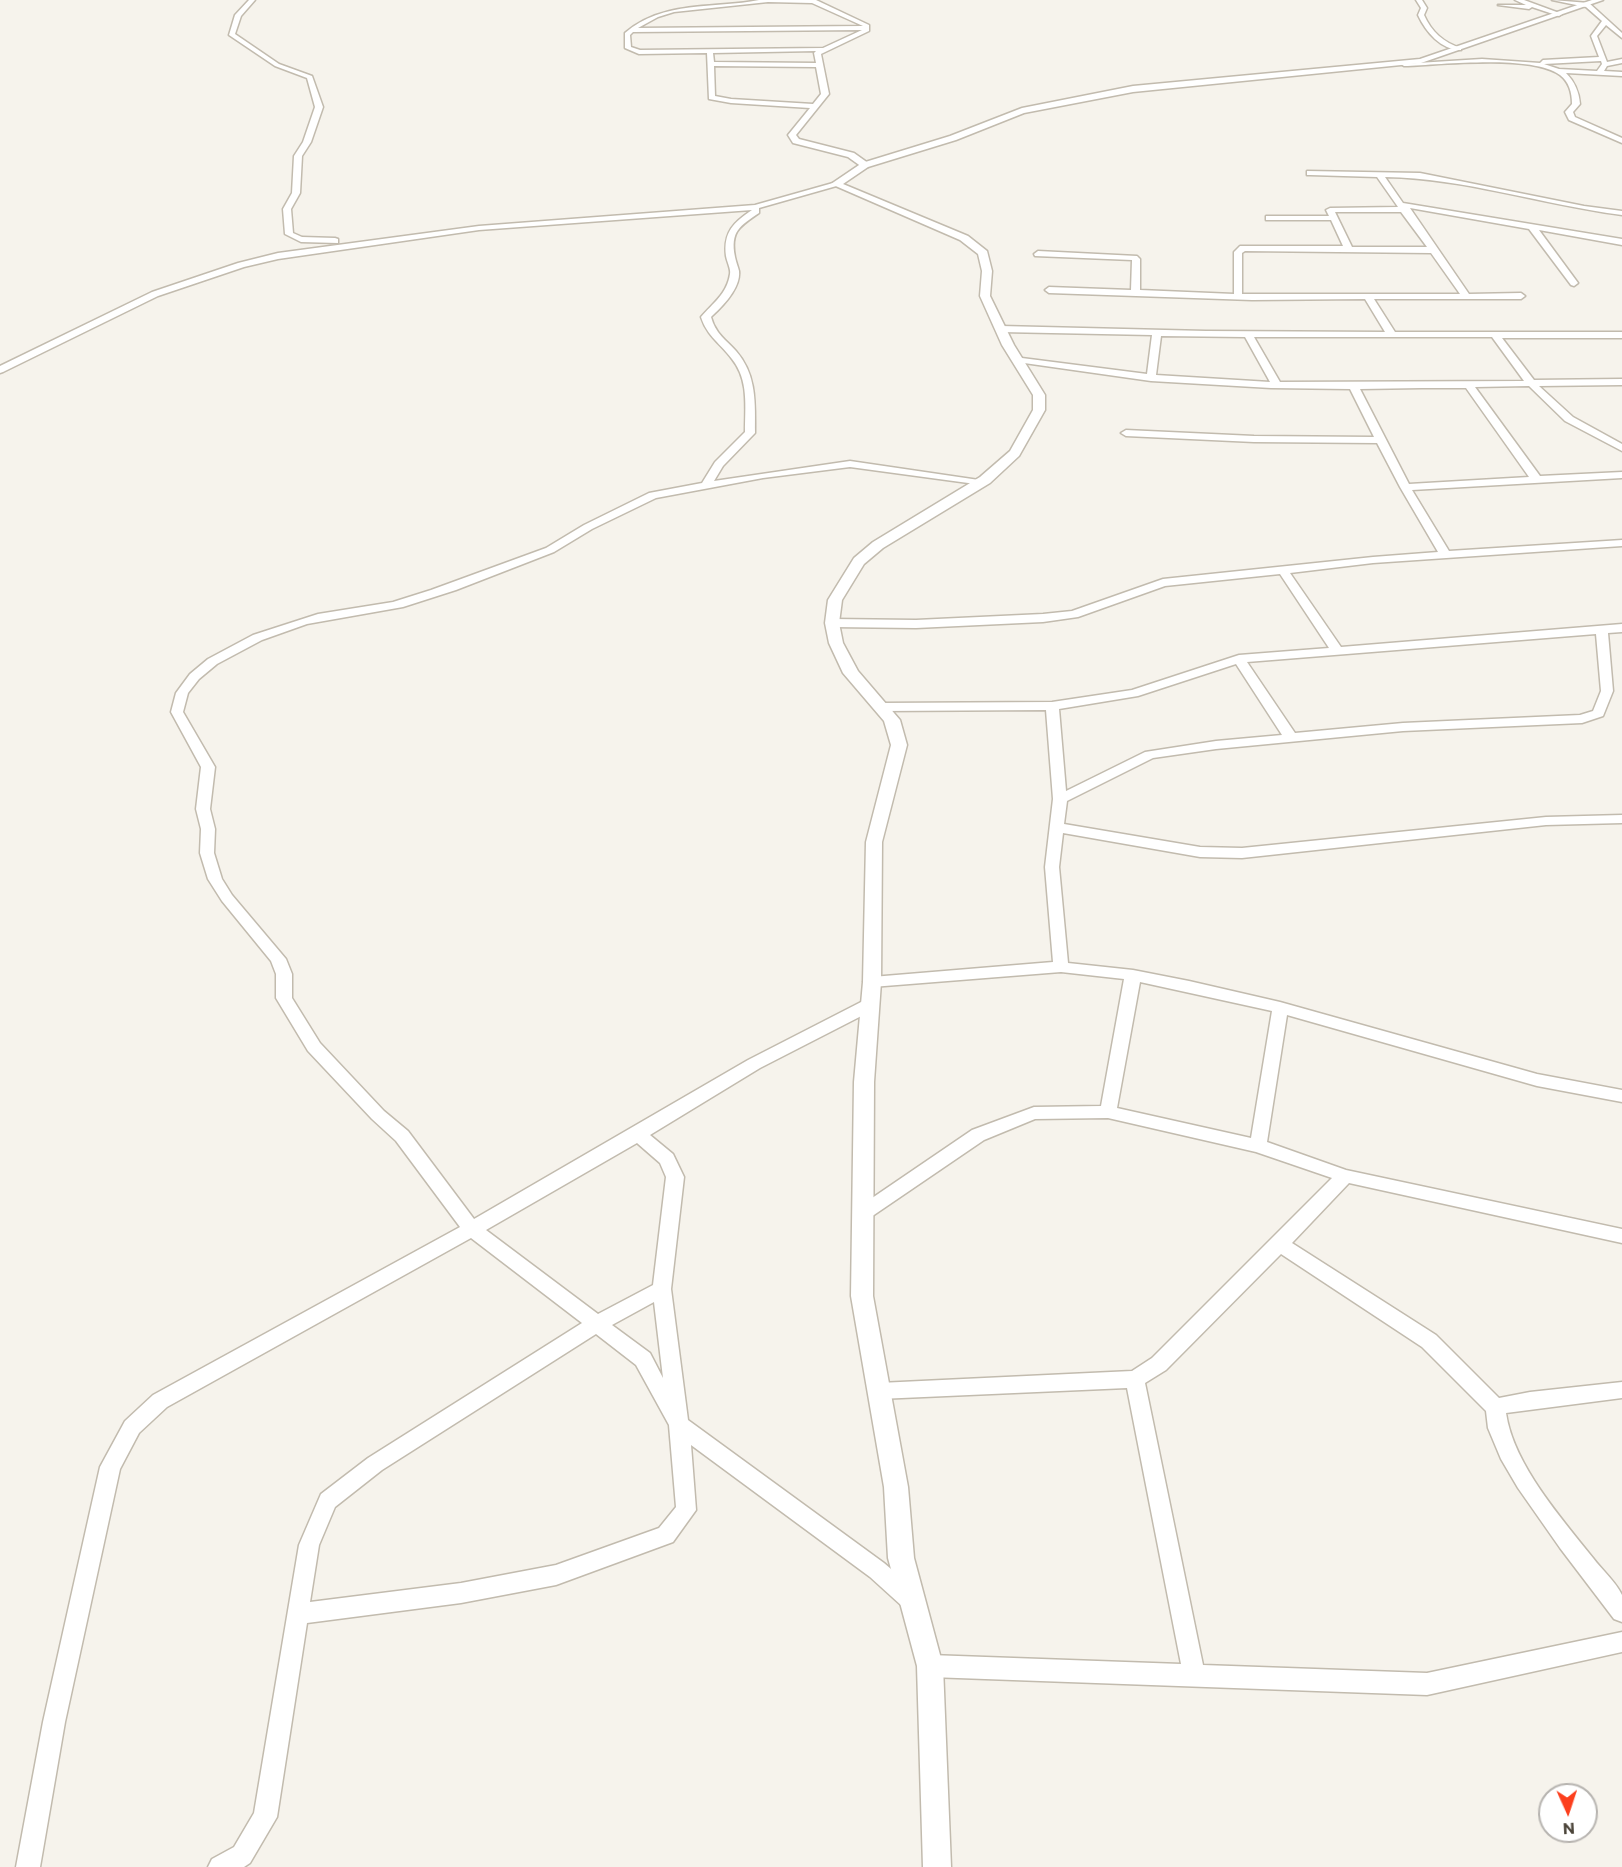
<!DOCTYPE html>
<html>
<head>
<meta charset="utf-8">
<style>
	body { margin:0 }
	#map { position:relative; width:1622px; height:1867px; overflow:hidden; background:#f6f3ec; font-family:Commissioner,sans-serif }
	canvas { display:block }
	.north { position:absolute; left:1538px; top:1783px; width:60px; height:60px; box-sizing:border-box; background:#fff; border:2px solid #b7b4b0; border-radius:50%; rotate:177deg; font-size:16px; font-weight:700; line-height:24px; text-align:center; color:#4b4439 }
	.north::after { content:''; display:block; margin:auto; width:21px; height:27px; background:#fc3f1d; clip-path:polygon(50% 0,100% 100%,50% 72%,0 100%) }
</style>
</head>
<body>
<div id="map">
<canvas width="1622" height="1867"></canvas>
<div class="north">N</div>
</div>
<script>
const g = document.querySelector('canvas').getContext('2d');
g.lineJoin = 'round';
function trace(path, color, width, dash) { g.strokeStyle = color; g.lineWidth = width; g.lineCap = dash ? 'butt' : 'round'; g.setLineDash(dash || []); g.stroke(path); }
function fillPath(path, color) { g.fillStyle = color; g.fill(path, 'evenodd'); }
const minor = new Path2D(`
	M249 0H255L241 16 235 34 279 64 312 76 323 107 311 142 302 156 300 193 291 209 293 233 302 237 335 238 338 239V243L301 242 285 234 283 209 292 193 294 156 303 142 315 107 307 78 275 66 229 35 235 15Z
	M759 0H816L869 25V31L821 54 829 94 796 135 799 139 854 153 868 163V167H862L848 157 793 143 788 135 810 108 731 103 709 99 707 53 639 54 625 48V33C663 0 714 9 759 0ZM768 2 812 3 863 26 638 28 658 17 674 12ZM862 30 823 48 640 50 631 47 630 35 633 32ZM816 51 814 53 816 63 714 62 713 53ZM714 66 816 67 821 94 813 104 731 99 715 96Z
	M1416 0H1422L1427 8 1424 15C1431 31 1444 43 1461 48V50C1441 50 1426 32 1418 15L1421 8Z
	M1515 0H1524L1562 14 1559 16 1532 7 1529 9 1498 5H1526Z
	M1552 0 1589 3 1622 33V38L1606 25 1597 36 1607 62 1622 59V63L1607 66 1604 71 1622 72V76L1566 73C1575 82 1579 92 1580 104L1573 112 1575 117 1622 138V143L1569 120 1565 112 1572 104C1572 92 1569 82 1560 75 1531 54 1440 65 1404 66L1401 64 1482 59 1540 63 1543 60 1599 57 1591 36 1602 21 1586 7ZM1601 61 1602 64 1597 71 1559 69 1544 64Z
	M1307 171 1420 173 1584 206 1622 211V215C1543 205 1464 178 1385 177L1403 203 1622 239V245L1539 230 1578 283 1574 286 1571 285 1529 229 1410 208 1469 294 1521 293 1525 296 1521 299H1374L1395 332H1622V338H1502L1534 380 1622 379V385L1539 386 1573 417 1622 444V451L1565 421 1529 386 1475 387 1540 476 1622 472V478L1412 490 1449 551 1622 540V546L1373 563 1290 573 1341 647 1622 624V632L1608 633 1613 691 1603 716 1582 723 1403 731 1216 749 1153 758 1067 801 1064 824 1200 847 1242 848 1546 817 1622 815V823L1546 825 1242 858 1200 857 1063 833 1059 867 1068 963 1133 970 1189 981 1280 1002 1537 1074 1622 1090V1102L1537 1086 1287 1015 1267 1142 1346 1170 1622 1229V1243L1349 1183 1292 1243 1436 1335 1499 1398 1530 1392 1622 1382V1398L1506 1413C1513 1464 1562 1519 1593 1558 1601 1569 1616 1582 1622 1595 1622 1602 1622 1615 1622 1622L1614 1619 1560 1548 1518 1488 1501 1459 1488 1428 1486 1411 1422 1347 1281 1254 1166 1370 1145 1383 1203 1665 1427 1673 1622 1632V1652L1427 1695 930 1677 922 1674 919 1666 922 1658 930 1655 1181 1664 1127 1388 879 1399 872 1397 869 1391 872 1385 879 1383 1132 1371 1152 1358 1332 1178 1256 1152 1108 1118 1035 1119 984 1140 868 1219 862 1221 856 1219 853 1214 856 1209 972 1130 1034 1107 1101 1106 1124 979 1061 972 872 987 867 986 864 982 867 978 872 977 1053 962 1045 867 1053 799 1046 710 881 711 875 707 881 703 1052 702 1132 690 1239 655 1329 648 1280 574 1165 586 1078 617 1043 622 916 628 832 627 826 623 832 619 916 620 1043 614 1072 611 1163 579 1373 557 1438 552 1400 487 1377 443 1254 442 1126 436 1121 433 1126 430 1254 436 1374 437 1350 389 1271 388 1151 381 1017 362 1014 361V357L1147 374 1152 335 1001 332 996 329 1001 326 1206 331 1385 332 1365 299 1252 300 1049 293 1045 290 1049 287 1131 290 1132 260 1035 256 1034 254 1038 251 1137 256 1140 259V290L1234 294V252L1240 246H1343L1331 220H1266V216H1329L1326 210 1330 208 1398 207 1377 177 1310 175H1307ZM1335 212H1401L1427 247H1352ZM1245 251 1431 253 1460 294H1242V253ZM1161 336 1245 337 1270 382 1156 375ZM1254 337H1492L1524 381 1280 382ZM1422 388H1466L1529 477 1409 484 1360 389ZM1596 634 1601 691 1593 711 1580 715 1403 723 1295 733 1247 662ZM1236 664 1282 735 1216 741 1145 752 1066 791 1059 709 1138 696ZM1140 982 1272 1011 1251 1138 1117 1108Z
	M833 183 840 185 759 208V213C740 226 730 231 735 257 736 262 738 267 739 271 741 288 722 307 711 317 715 333 726 340 736 351 757 375 755 403 755 433L723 466 714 481 850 461 979 480 984 483 983 485 850 467 763 478 656 498 592 529 554 552 456 590 403 607 307 624 262 640 217 664 199 679 188 693 183 712 215 767 210 809 215 829 214 853 222 879 232 895 286 959 292 974V998L320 1043 384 1111 408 1131 474 1219 748 1060 863 1001H875L877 1005 875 1009 760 1068 650 1135 673 1154 684 1177 671 1289 688 1420 884 1563 918 1592 921 1599 918 1606 910 1609 902 1606 870 1577 691 1445 696 1510 673 1542 556 1585 461 1603 307 1623 277 1817 250 1863 244 1867H208L212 1859 234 1847 254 1813 299 1545 321 1494 368 1458 582 1323 471 1238 167 1407 139 1433 120 1469 65 1722 40 1867H16L43 1722 100 1467 125 1421 153 1395 460 1227 396 1141 372 1119 308 1051 276 998V974L271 961 222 901 208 879 200 853 201 829 196 809 201 767 171 712 176 693 190 674 208 659 253 635 318 614 393 602 431 590 546 548 584 525 649 493 702 483 715 462 745 432C745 407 749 380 732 359 721 344 707 336 701 317 713 303 727 294 730 274 731 269 727 262 726 256 723 232 734 222 752 210L479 230 278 259 244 267 158 296 3 372 0 373V366L152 292 238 263 278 253 479 226 755 205ZM637 1143 660 1163 666 1177 653 1285 598 1314 486 1230ZM654 1302 663 1378 650 1353 612 1325ZM596 1334 636 1365 669 1425 676 1507 659 1528 556 1565 461 1583 310 1602 319 1545 335 1507 382 1470Z`);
const tertiary = new Path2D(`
	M1592 0H1603L1421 63 1133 92 1024 113 956 140 868 167 843 184 968 236 987 251 992 271 990 296 1014 345 1045 395V410L1019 456 990 483 883 548 864 564 842 600 839 623 843 643 858 671 900 720 907 745 882 842 881 982 874 1082 873 1296 908 1487 914 1558 943 1666 951 1867H923L917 1666 888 1558 884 1487 851 1296 854 1082 863 982 866 842 891 745 884 721 843 673 829 643 825 623 828 600 854 558 873 542 980 477 1010 451 1033 410V395L1002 345 980 296 982 271 978 254 960 240 831 184 862 163 950 136 1022 108 1133 86 1420 59Z`);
trace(minor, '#c2bbae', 3);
trace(tertiary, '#c2bbae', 3);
fillPath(minor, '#fff');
fillPath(tertiary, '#fff');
</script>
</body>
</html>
